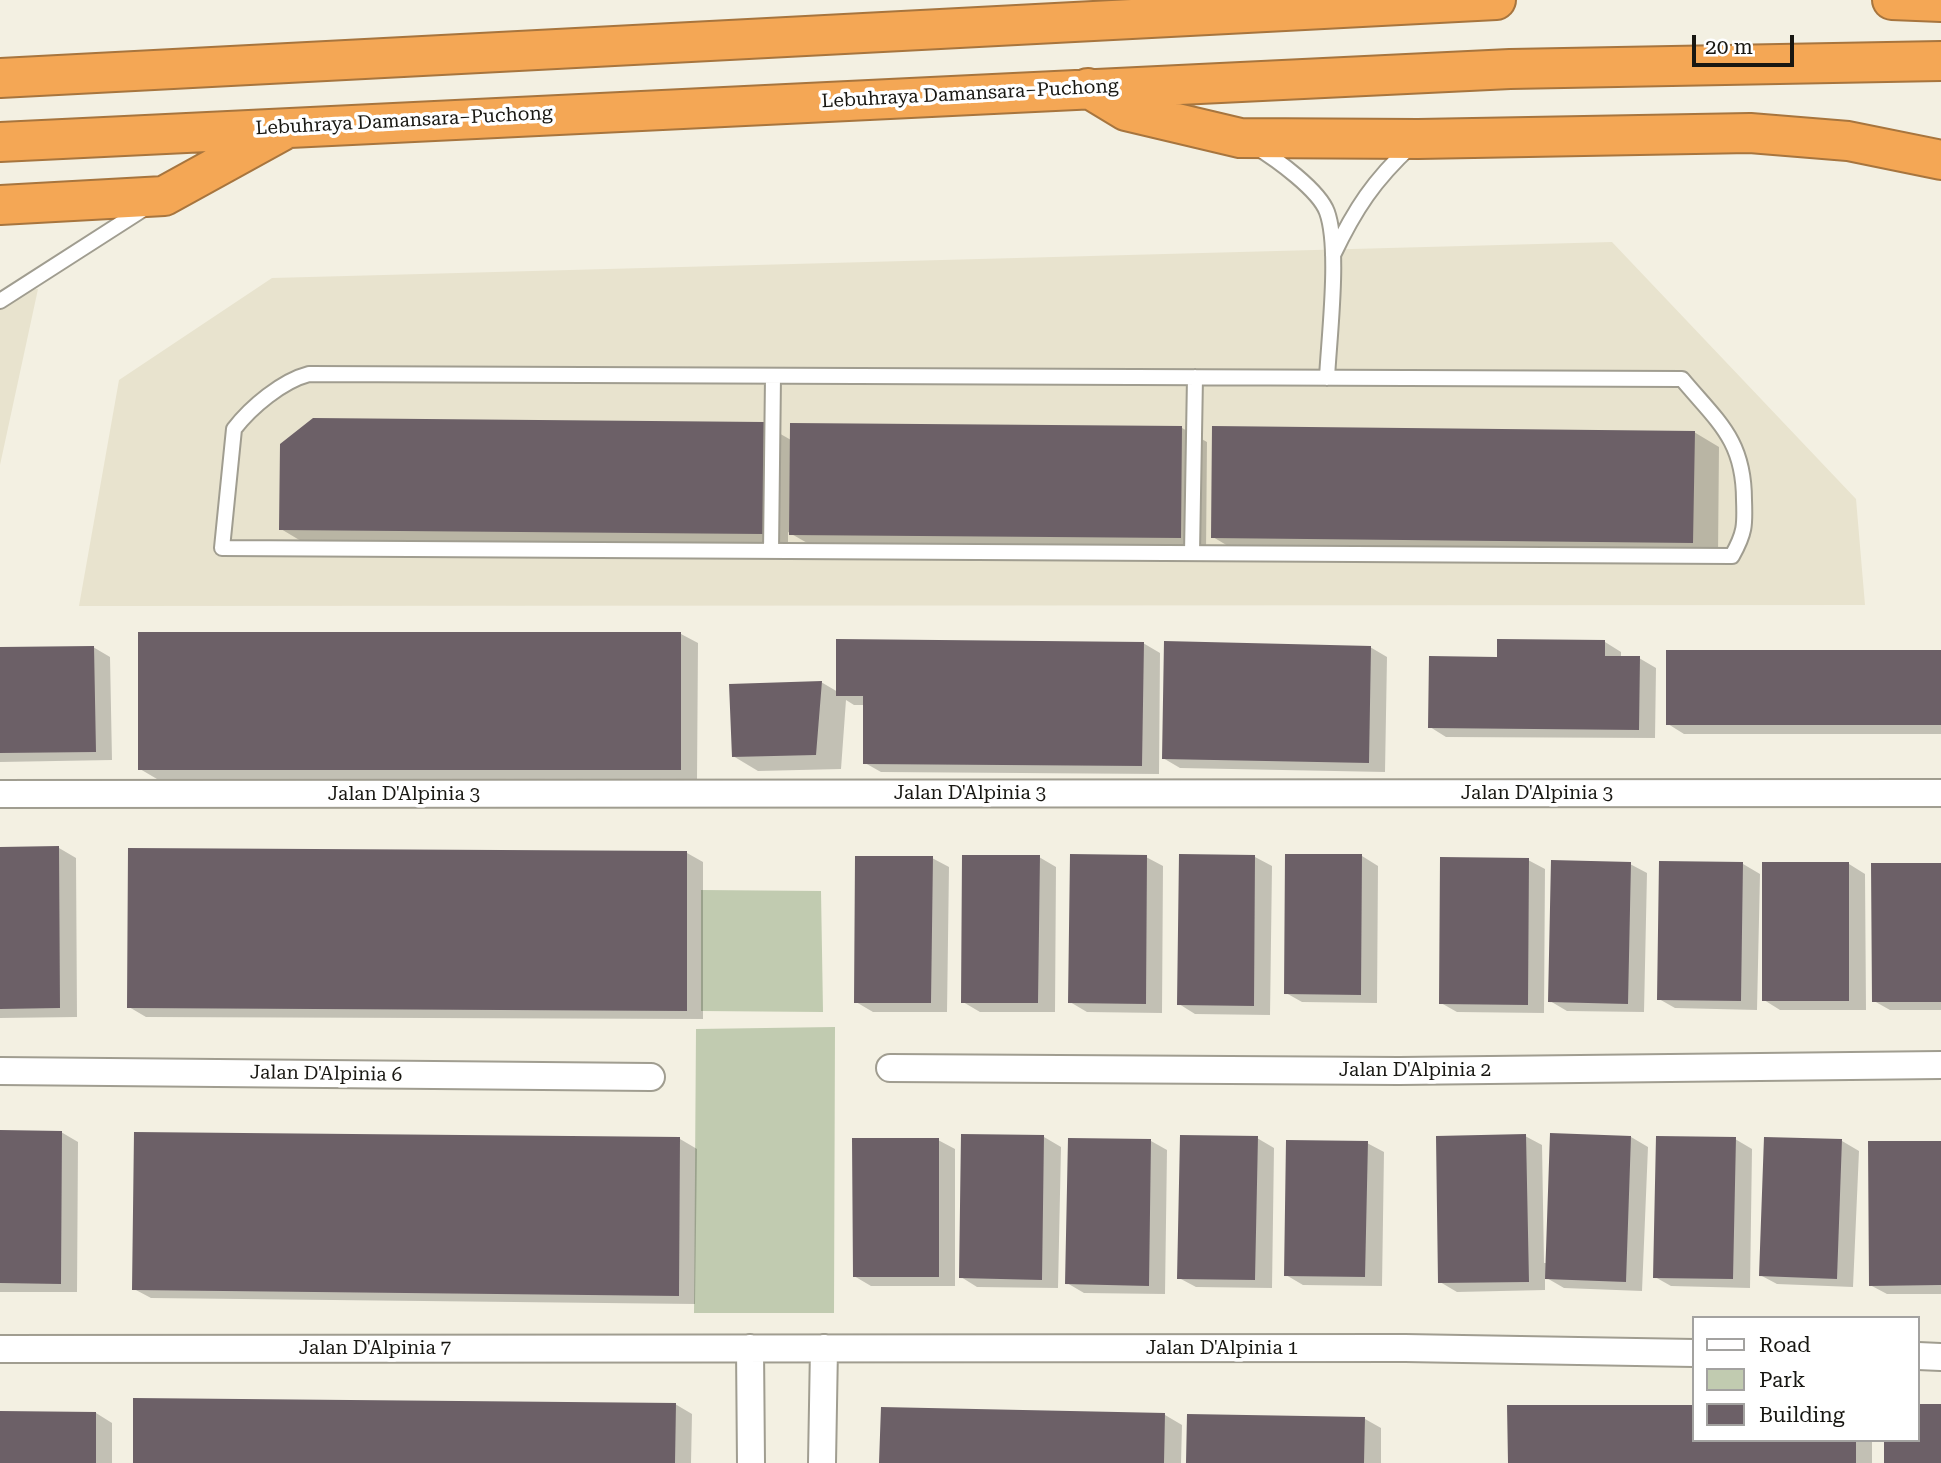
<!DOCTYPE html>
<html>
<head>
<meta charset="utf-8">
<style>
	body { margin:0 }
	#map { position:relative; width:1941px; height:1463px; overflow:hidden; background:#f3f0e2; font-family:"Roboto Serif",serif }
	canvas { display:block }
	.legend { position:absolute; left:1692px; top:1316px; width:228px; height:126px; box-sizing:border-box; background:#fff; border:2px solid #a3a2a0; margin:0; padding:9px 12px; list-style:none; font-size:21px; color:#181712 }
	.legend li { display:flex; align-items:center; gap:14px; height:35px }
	.legend b { width:35px; border:2px solid #a3a2a0 }
	.scale { position:absolute; left:1692px; top:35px; width:102px; height:32px; box-sizing:border-box; border:4px solid #181712; border-top:0; padding-left:9px; font-size:21px; line-height:24px; white-space:nowrap; color:#181712; -webkit-text-stroke:5px #fff; paint-order:stroke }
</style>
</head>
<body>
<div id="map">
<canvas width="1941" height="1463"></canvas>
<ul class="legend">
<li><b style="height:9px;background:#fff"></b>Road</li>
<li><b style="height:19px;background:#c1cbb0"></b>Park</li>
<li><b style="height:19px;background:#6c6067"></b>Building</li>
</ul>
<div class="scale">20 m</div>
</div>
<script>
const g = document.querySelector('canvas').getContext('2d');
g.lineJoin = 'round';
function fillPath(path, color) { g.fillStyle = color; g.fill(path, 'evenodd'); }
function trace(path, color, width, dash) { g.strokeStyle = color; g.lineWidth = width; g.lineCap = dash ? 'butt' : 'round'; g.setLineDash(dash || []); g.stroke(path); }
function write(font, color, halo, rows, align = 'center') {
  g.font = font + ' "Roboto Serif",serif'; g.lineWidth = 7; g.setLineDash([]); g.textBaseline = 'middle'; g.strokeStyle = halo; g.fillStyle = color; for (const [text, x, y, turn = 0] of rows) {
    g.save(); g.translate(x, y); g.rotate((+turn || 0) * Math.PI / 180); g.textAlign = isNaN(turn) ? turn : align; if (halo) g.strokeText(text, 0, 0); g.fillText(text, 0, 0); g.restore();
  }
}
fillPath(new Path2D(`
	M1612 242 1856 499 1865 605 79 606 119 380 272 278Z
	M38 289 0 465V290Z`), '#e8e3ce');
fillPath(new Path2D(`
	M701 890 821 891 823 1012 701 1011Z
	M835 1027 834 1313H694L696 1029Z`), '#c1cbb0');
fillPath(new Path2D(`
	M763 424 791 440 1182 428 1207 442 1206 552 816 548 788 532V548L306 544 281 529Z
	M1694 432 1719 447 1718 556 1238 552 1213 537Z
	M681 634 698 643 697 779H157L140 769Z
	M1605 642 1621 652V658H1639L1656 668 1655 738 1446 737 1430 727 1498 659Z
	M1143 643 1160 653 1159 774 881 772 865 763V705H854L846 700 841 769 758 771 733 756 821 682 838 692Z
	M93 647 110 657 112 760 0 762V649Z
	M1370 647 1387 657 1385 772 1180 768 1163 758Z
	M1941 651V734H1684L1668 724Z
	M0 848H59L76 858 77 1017 0 1018Z
	M687 853 703 862V1019L146 1017 129 1007Z
	M1180 856 1255 857 1272 866 1270 1015 1195 1014 1179 1004Z
	M1362 856 1378 866 1377 1003 1302 1002 1286 993Z
	M1039 857 1056 867 1055 1012H980L963 1002Z
	M1146 857 1163 866 1162 1013 1087 1012 1070 1002Z
	M932 858 949 867 947 1012H873L856 1002Z
	M1528 860 1545 869 1544 1013 1457 1012 1441 1003Z
	M1630 864 1647 873 1644 1012 1567 1011 1550 1001Z
	M1743 864 1760 874 1757 1010 1675 1008 1659 999Z
	M1849 864 1865 874 1866 1010H1780L1764 1000Z
	M1941 864V1010H1890L1874 1001Z
	M0 1132H61L78 1142 77 1292H0Z
	M136 1134 680 1139 697 1149 695 1304 151 1298 134 1289Z
	M1525 1136 1542 1145 1544 1263H1547L1631 1137 1648 1147 1642 1291 1564 1288 1545 1277V1290L1457 1292 1440 1282Z
	M1044 1137 1061 1147 1058 1288 977 1287 961 1277Z
	M1257 1138 1274 1148 1272 1288 1196 1287 1179 1278Z
	M1735 1139 1752 1149 1750 1288 1671 1286 1655 1277Z
	M1766 1139 1842 1141 1859 1151 1853 1287 1777 1284 1760 1275Z
	M938 1140 955 1149V1286H871L854 1276Z
	M1151 1141 1167 1150 1165 1294 1084 1293 1067 1283Z
	M1941 1142V1294H1887L1870 1285Z
	M1367 1143 1384 1152 1382 1286 1303 1285 1286 1275Z
	M675 1404 692 1414 691 1463H134Z
	M1694 1406V1440H1872V1463H1509V1407Z
	M0 1413H96L112 1423V1463H0Z
	M1165 1415 1182 1425 1181 1463H881Z
	M1365 1419 1381 1428V1463H1188Z`), '#0003');
fillPath(new Path2D(`
	M313 418 764 422 763 534 279 530 280 444Z
	M790 423 1182 426 1181 538 789 535Z
	M1212 426 1695 431 1693 543 1211 538Z
	M138 632H681V770H138Z
	M836 639 1144 642 1142 766 863 764V696H836Z
	M1497 639 1605 640V656H1640L1639 730 1428 728 1429 656 1497 657Z
	M1164 641 1371 646 1369 763 1162 759Z
	M94 646 96 752 0 753V647Z
	M1666 650H1941V725H1666Z
	M822 681 816 755 732 757 729 684Z
	M59 846 60 1008 0 1009V847Z
	M128 848 687 851V1011L127 1008Z
	M1070 854 1147 855 1146 1004 1068 1003Z
	M1179 854 1255 855 1254 1006 1177 1005Z
	M1285 854H1362L1361 995 1284 994Z
	M962 855H1040L1038 1003H961Z
	M855 856H933L931 1003H854Z
	M1440 857 1529 858 1528 1005 1439 1004Z
	M1551 860 1631 862 1628 1004 1548 1002Z
	M1659 861 1743 862 1741 1001 1657 1000Z
	M1762 862H1849V1001H1762Z
	M1871 863H1941V1002H1872Z
	M0 1130 62 1131 61 1284 0 1283Z
	M134 1132 680 1137 679 1296 132 1290Z
	M1550 1133 1631 1136 1626 1282 1545 1279Z
	M961 1134 1044 1135 1042 1280 959 1278Z
	M1526 1134 1529 1282 1438 1283 1436 1136Z
	M1180 1135 1258 1136 1255 1280 1177 1279Z
	M1656 1136 1736 1137 1733 1279 1653 1278Z
	M1764 1137 1842 1139 1837 1279 1759 1276Z
	M852 1138H939V1277H853Z
	M1068 1138 1151 1139 1149 1286 1065 1284Z
	M1286 1140 1368 1141 1365 1277 1284 1276Z
	M1868 1141H1941V1285L1869 1286Z
	M133 1398 676 1403 675 1463H133Z
	M1918 1404H1941V1463H1884V1440H1918Z
	M1507 1405H1694V1440H1856V1463H1508Z
	M881 1407 1165 1413 1164 1463H879Z
	M0 1411 96 1412V1463H0Z
	M1187 1414 1365 1417 1364 1463H1186Z`), '#6c6067');
const lane = new Path2D(`
	M1256 147C1276 159 1319 190 1327 212 1340 248 1329 337 1327 378
	M1333 255C1355 209 1374 180 1412 145
	M0 301 145 208
	M309 374 1682 379C1718 422 1744 440 1744 500 1745 525 1745 533 1732 556L222 548 234 429C251 407 282 381 309 374Z
	M771 551 773 376
	M1192 553 1195 377`);
const street = new Path2D(`
	M0 794 1941 793
	M890 1068 1399 1071 1941 1065
	M0 1071 651 1077
	M750 1348 751 1463
	M0 1349 1405 1348 1694 1353
	M1918 1356 1941 1357
	M822 1463 824 1348`);
const highway = new Path2D(`
	M1892 0 1941 2
	M0 78 1496 0
	M1088 88 1126 111 1240 138 1418 139 1750 133 1848 141 1941 160
	M0 142 1510 69 1941 61
	M0 205 164 196 282 131`);
trace(lane, '#a09d90', 18);
trace(street, '#a09d90', 30);
trace(highway, '#a7753e', 42);
trace(lane, '#fff', 14);
trace(street, '#fff', 26);
trace(highway, '#f4a755', 38);
write('19px', '#181712', '#fff', [
	["Lebuhraya Damansara–Puchong",970,94,-3],
	["Lebuhraya Damansara–Puchong",404,121,-3],
	["Jalan D'Alpinia 3",970,793],
	["Jalan D'Alpinia 3",1537,793],
	["Jalan D'Alpinia 3",404,794],
	["Jalan D'Alpinia 2",1415,1070],
	["Jalan D'Alpinia 6",326,1074,1],
	["Jalan D'Alpinia 7",375,1348],
	["Jalan D'Alpinia 1",1222,1348]
]);
</script>
</body>
</html>
